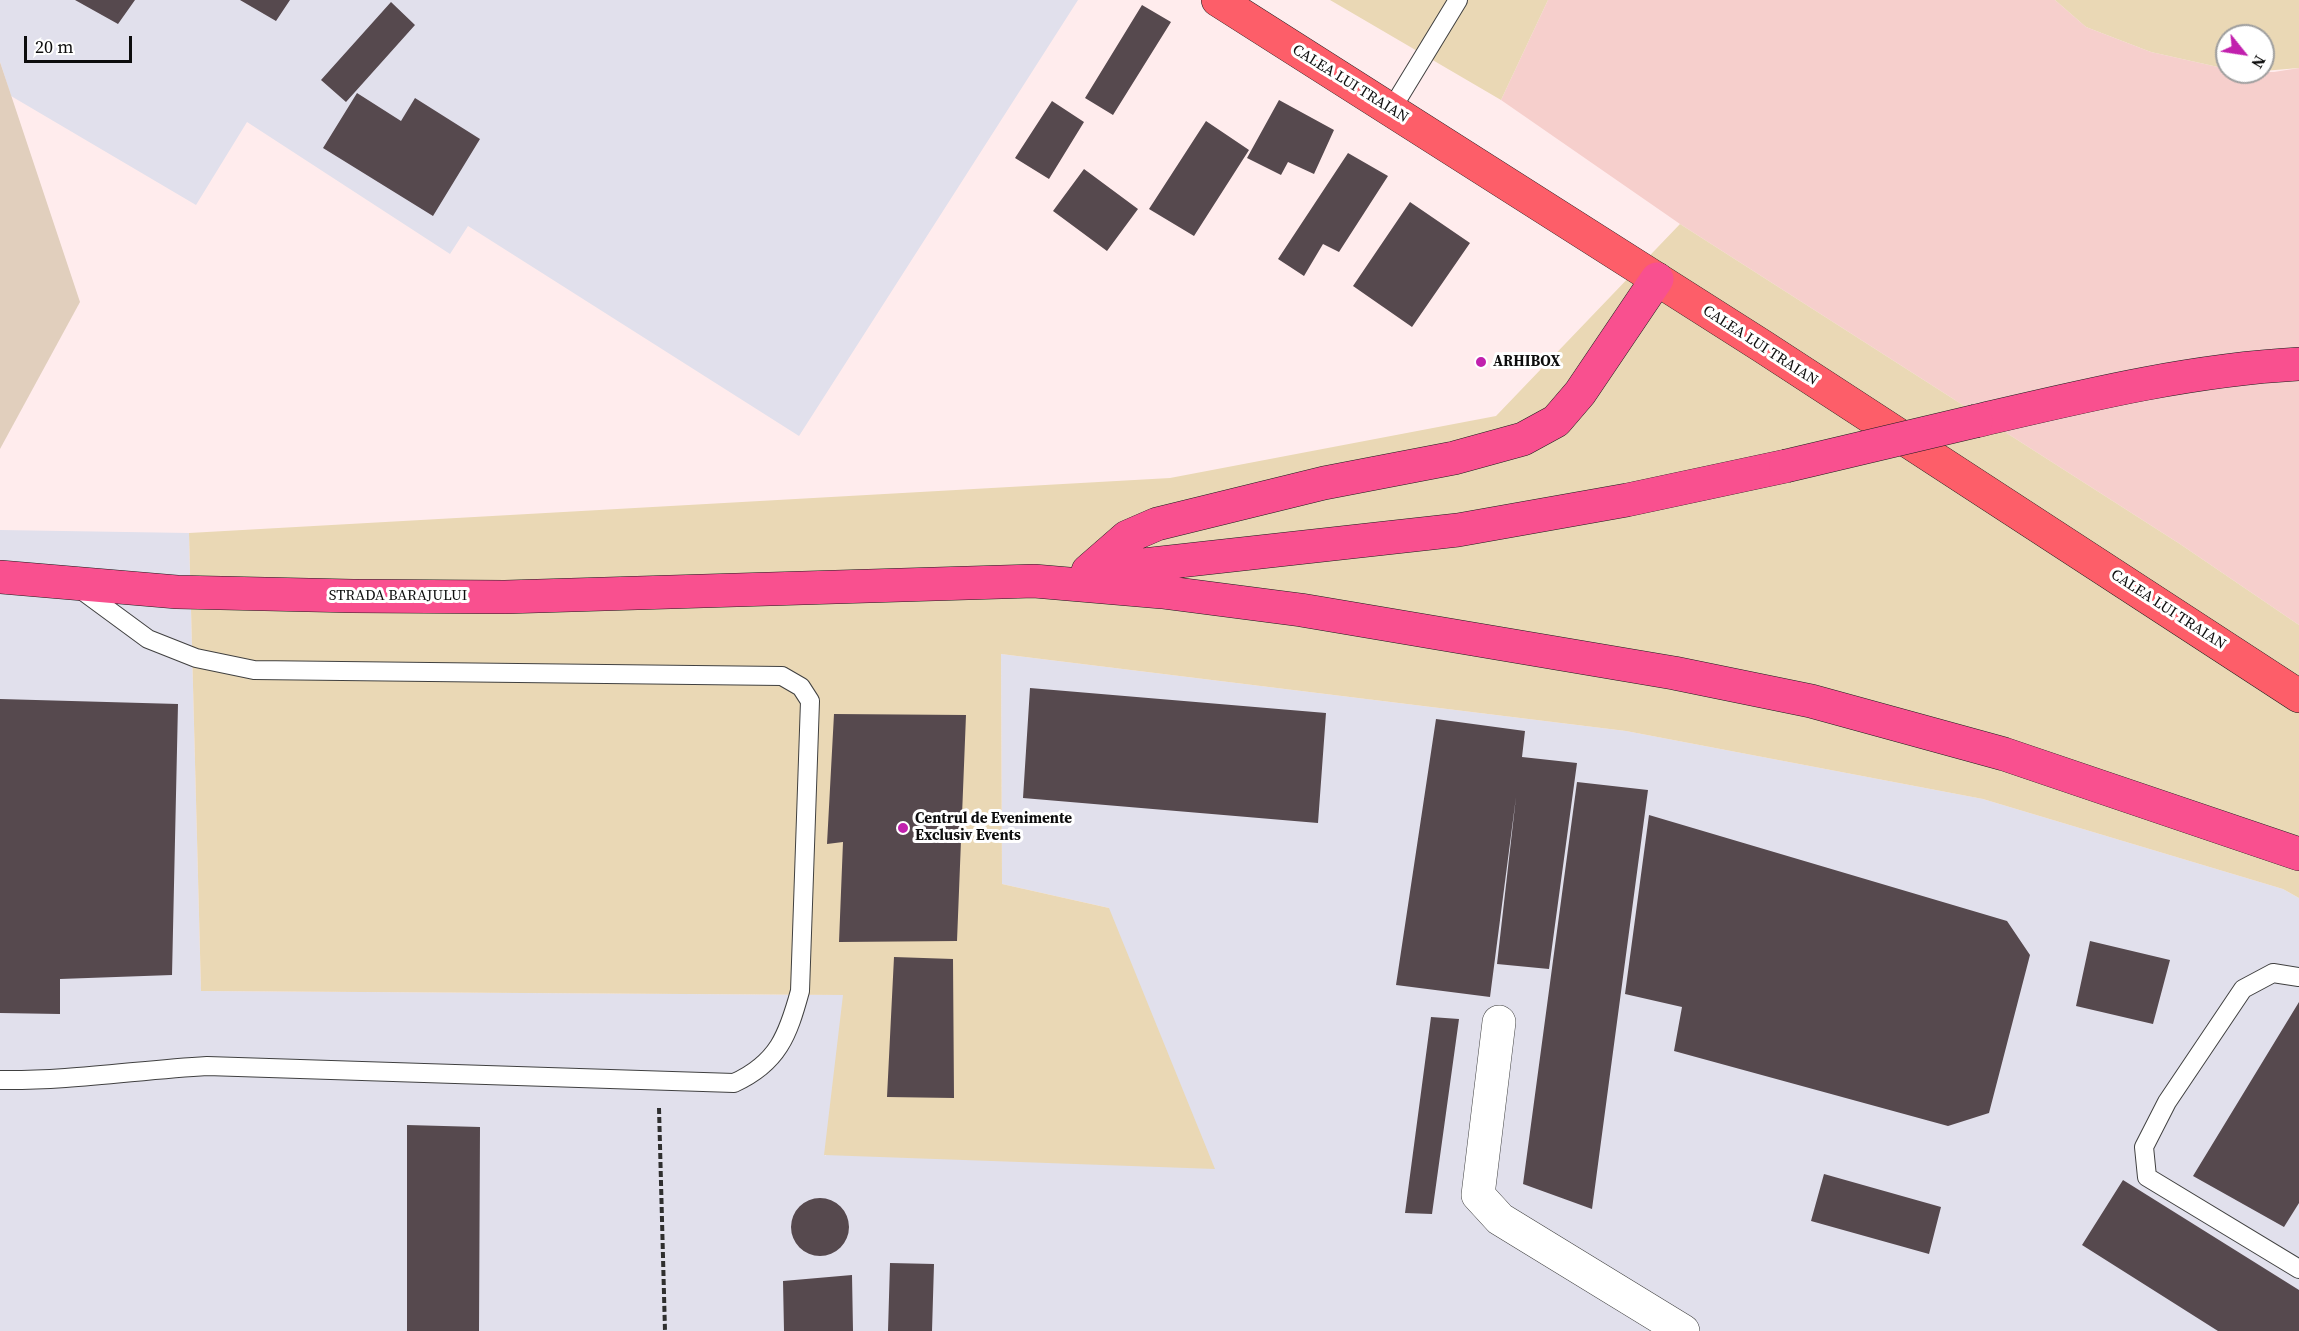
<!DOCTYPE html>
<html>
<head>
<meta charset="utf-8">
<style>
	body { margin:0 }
	#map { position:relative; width:2299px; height:1331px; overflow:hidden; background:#ffeced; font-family:"Source Serif 4",serif }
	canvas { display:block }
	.north { position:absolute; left:2215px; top:24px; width:60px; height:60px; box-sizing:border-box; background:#fff; border:2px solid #9e9e9e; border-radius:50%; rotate:120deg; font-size:16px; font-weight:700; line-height:24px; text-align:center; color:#0d0d0d }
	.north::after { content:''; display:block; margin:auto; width:21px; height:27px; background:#c120ad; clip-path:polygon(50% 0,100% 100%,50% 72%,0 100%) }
	.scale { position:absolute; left:24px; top:36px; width:108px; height:27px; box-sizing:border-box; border:3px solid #0d0d0d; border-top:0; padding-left:8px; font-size:18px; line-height:21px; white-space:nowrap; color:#0d0d0d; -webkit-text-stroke:4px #fff; paint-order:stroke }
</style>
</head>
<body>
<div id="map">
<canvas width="2299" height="1331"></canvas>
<div class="north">N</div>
<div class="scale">20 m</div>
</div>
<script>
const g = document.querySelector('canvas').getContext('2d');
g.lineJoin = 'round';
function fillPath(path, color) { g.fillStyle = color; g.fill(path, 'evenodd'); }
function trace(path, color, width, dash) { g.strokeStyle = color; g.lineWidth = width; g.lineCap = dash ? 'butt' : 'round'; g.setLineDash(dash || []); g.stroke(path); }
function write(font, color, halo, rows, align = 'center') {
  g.font = font + ' "Source Serif 4",serif'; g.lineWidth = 6; g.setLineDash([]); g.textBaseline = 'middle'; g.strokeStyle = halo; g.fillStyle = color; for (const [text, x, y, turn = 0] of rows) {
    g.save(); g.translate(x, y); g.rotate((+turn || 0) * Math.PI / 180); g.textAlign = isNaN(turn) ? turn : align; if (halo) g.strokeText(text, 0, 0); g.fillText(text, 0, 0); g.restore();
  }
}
fillPath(new Path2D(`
	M0 0H1078L799 436 468 226 450 254 247 122 196 205 11 96 0 62Z
	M0 530 189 533 201 991 844 995 825 1156 1109 908 1002 884 1001 654 1626 731 1983 799 2283 889 2299 898V1331H0Z`), '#e1e0ec');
fillPath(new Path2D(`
	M1548 0H2055L2086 27 2151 52 2227 69V72H2274L2299 68V625L2180 544 1680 224 1501 100Z`), '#f6cfcc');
fillPath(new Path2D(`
	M1330 0H1548L1501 100Z
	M2055 0H2299V68L2263 71V36H2227V69L2151 52 2086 27Z
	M1680 224 2180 544 2299 625V898L2283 889 1983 799 1626 731 1001 654 1002 884 1109 908 1215 1169 824 1155 843 995 201 991 189 533 1170 478 1496 416Z`), '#ead8b5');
fillPath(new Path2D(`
	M0 62 80 302 0 449Z`), '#e1cfbd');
fillPath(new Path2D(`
	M75 0H135L118 24Z
	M240 0H290L276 21Z
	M391 2 415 25 346 102 321 80Z
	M1142 5 1171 22 1113 115 1085 98Z
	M357 93 401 121 415 98 480 139 433 216 323 148Z
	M1279 100 1334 130 1314 174 1288 162 1281 175 1247 158Z
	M1052 101 1084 122 1049 179 1015 158Z
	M1206 121 1249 150 1194 236 1149 209Z
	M1348 153 1388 176 1339 252 1323 244 1304 276 1278 259Z
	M1084 169 1138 209 1107 251 1053 211Z
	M1410 202 1470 243 1412 327 1353 286Z
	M1030 688 1326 713 1318 823 1023 798Z
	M0 699 178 704 172 975 60 979V1014L0 1013Z
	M834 714 966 715 957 941 839 942 843 842 827 844Z
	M1436 719 1525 731 1522 757 1577 763 1549 969 1497 964 1516 797 1490 997 1396 985Z
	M1577 782 1648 790 1592 1209 1523 1184Z
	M1649 815 2007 921 2030 955 1989 1113 1948 1126 1674 1051 1682 1007 1625 994Z
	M2090 941 2170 960 2153 1024 2076 1006Z
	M894 957 953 959 954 1098 887 1097Z
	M2299 1002V1203L2284 1227 2193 1176Z
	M1431 1017 1459 1019 1432 1214 1405 1213Z
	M407 1125 480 1127 479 1331H407Z
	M1824 1174 1941 1207 1929 1254 1811 1221Z
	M2123 1180 2299 1290V1331H2218L2082 1245Z
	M791 1227a29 29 0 1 1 58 0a29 29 0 1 1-58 0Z
	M890 1263 934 1264 932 1331H888Z
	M852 1275 853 1331H784L783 1281Z`), '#56494e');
const lane = new Path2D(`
	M1391 110 1458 0
	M2299 977 2273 973 2243 989 2167 1102 2144 1147 2147 1177 2299 1269
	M0 1080C69 1081 138 1070 207 1066L734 1083C778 1063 788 1035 800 991L810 701 801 687 782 676 254 670 196 658 148 639 80 589`);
const street = new Path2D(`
	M1499 1022 1478 1195 1500 1219 1683 1331`);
const primary = new Path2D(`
	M1218 0 1762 346 2299 696`);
const highway = new Path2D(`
	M1976 421C2083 396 2189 370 2299 364
	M1088 571 1127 537 1157 524 1324 483 1454 458 1523 439 1556 421 1580 393 1657 279
	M1089 571 1458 530 1627 500 1786 466
	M0 577 177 592 353 596 505 597 1034 581 1162 592 1301 610 1674 673 1811 701 2004 754 2299 854`);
trace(lane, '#404040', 20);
trace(street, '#404040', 34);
trace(primary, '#1e1e1e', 34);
trace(highway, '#1e1e1e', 34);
trace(new Path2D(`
	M659 1108 665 1331`), '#2f2f2f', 4, [6, 3]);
trace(lane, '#fff', 18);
trace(street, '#fff', 33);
trace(primary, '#fd5e69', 33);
trace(highway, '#f9508f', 33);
const highwayBridge = new Path2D(`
	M1786 466 1976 421`);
trace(highwayBridge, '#1e1e1e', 34, []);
trace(highwayBridge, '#f9508f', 33);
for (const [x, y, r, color] of [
	[1481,362,6,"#c120ad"],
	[903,828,6,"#c120ad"]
]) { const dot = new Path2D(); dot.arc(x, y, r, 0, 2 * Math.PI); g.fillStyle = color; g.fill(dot); trace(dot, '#fff', 2); }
write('15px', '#0d0d0d', '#fff', [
	["CALEA LUI TRAIAN",1350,84,32],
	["CALEA LUI TRAIAN",1760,346,33],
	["STRADA BARAJULUI",398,596],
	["CALEA LUI TRAIAN",2168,610,33]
]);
write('bold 15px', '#0d0d0d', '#fff', [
	["ARHIBOX",1493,362],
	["Centrul de Evenimente",915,819],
	["Exclusiv Events",915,836]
], 'left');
</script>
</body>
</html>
